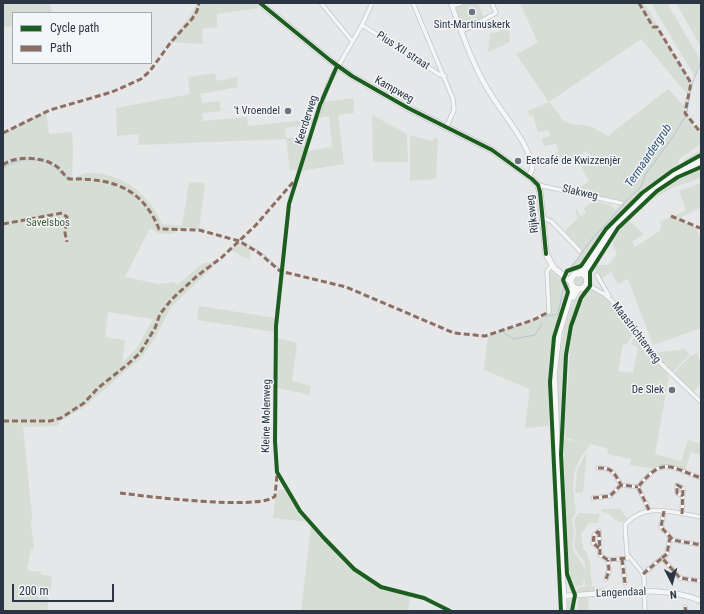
<!DOCTYPE html>
<html>
<head>
<meta charset="utf-8">
<style>
	body { margin:0 }
	#map { position:relative; width:704px; height:614px; overflow:hidden; background:#e5e7e9; font-family:"Roboto Condensed",sans-serif }
	canvas { display:block }
	.frame { position:absolute; inset:0; border:4px solid #2b3544; pointer-events:none }
	.legend { position:absolute; left:12px; top:12px; width:140px; height:52px; box-sizing:border-box; background:#f3f6f8; border:1px solid #a3a9b0; margin:0; padding:5px 7px; list-style:none; font-size:12px; color:#2b3544 }
	.legend li { display:flex; align-items:center; gap:8px; height:20px }
	.legend b { width:20px; border:1px solid #a3a9b0 }
	.north { position:absolute; left:652px; top:562px; width:40px; height:40px; -webkit-text-stroke:3px #f3f6f8; paint-order:stroke; rotate:174deg; font-size:11px; font-weight:700; line-height:16px; text-align:center; color:#2b3544 }
	.north::after { content:''; display:block; margin:auto; width:14px; height:18px; background:#2b3544; clip-path:polygon(50% 0,100% 100%,50% 72%,0 100%) }
	.scale { position:absolute; left:12px; top:584px; width:102px; height:18px; box-sizing:border-box; border:2px solid #2b3544; border-top:0; padding-left:5px; font-size:12px; line-height:14px; white-space:nowrap; color:#2b3544; -webkit-text-stroke:3px #f3f6f8; paint-order:stroke }
</style>
</head>
<body>
<div id="map">
<canvas width="704" height="614"></canvas>
<div class="frame"></div>
<ul class="legend">
<li><b style="height:5px;background:#1b5e20"></b>Cycle path</li>
<li><b style="height:5px;background:#8d6e63"></b>Path</li>
</ul>
<div class="north">N</div>
<div class="scale">200 m</div>
</div>
<script>
const g = document.querySelector('canvas').getContext('2d');
g.lineJoin = 'round';
function fillPath(path, color) { g.fillStyle = color; g.fill(path, 'evenodd'); }
function trace(path, color, width, dash) { g.strokeStyle = color; g.lineWidth = width; g.lineCap = dash ? 'butt' : 'round'; g.setLineDash(dash || []); g.stroke(path); }
function write(font, color, halo, rows, align = 'center') {
  g.font = font + ' "Roboto Condensed",sans-serif'; g.lineWidth = 3; g.setLineDash([]); g.textBaseline = 'middle'; g.strokeStyle = halo; g.fillStyle = color; for (const [text, x, y, turn = 0] of rows) {
    g.save(); g.translate(x, y); g.rotate((+turn || 0) * Math.PI / 180); g.textAlign = isNaN(turn) ? turn : align; if (halo) g.strokeText(text, 0, 0); g.fillText(text, 0, 0); g.restore();
  }
}
fillPath(new Path2D(`
	M3 3H50L52 13H13V25L3 28Z
	M197 3H254L259 8 217 14V27L202 29 203 44 169 42 191 15Z
	M466 3H478L484 18 463 29 456 7Z
	M520 3H644L693 85 685 113 701 136V144L679 159 677 167 646 188 609 224 581 265 570 269 582 251 565 231 578 218 575 211 577 210 580 216 586 213 584 208 593 201 611 205 616 210 622 201 574 191 589 181 581 166 592 159 586 151 561 166 552 155 559 151 556 144 544 146 542 139 550 136 548 130 538 132 533 115 529 116 528 111 549 102 516 54 538 43ZM641 39 687 94 683 105 668 89 608 136 590 126 571 124 564 121 549 102Z
	M651 3H667L701 61 695 77Z
	M676 3H701V47Z
	M505 21 509 30 510 42 488 52 490 33 500 32 499 24Z
	M215 73 217 81 237 77 238 87 200 94 202 103 219 101 221 111 202 113 203 121 247 117 248 126 315 119 314 124 285 128 286 138 310 137 298 170H290L286 139 138 145 139 134 117 136 116 108 190 94 188 77Z
	M353 98 354 113 338 115 344 164 301 171 308 151 332 147 329 116 319 118 324 102Z
	M46 111 49 134 72 132 73 150 72 178C77 177 81 174 87 173 120 171 151 195 162 224L182 226 189 182 205 183 199 229 182 227 175 233 168 234 158 233 150 228 125 277 158 284 174 282 177 285 203 263H211L214 261 213 267 171 307 156 336 143 356 83 408 60 421 59 424 56 426 23 427 32 515 31 525 34 548 31 549 27 570 41 572V575L52 576 47 611H3V132ZM108 312 153 319 137 348 122 363 125 340 105 337Z
	M372 115 407 134 408 162H373Z
	M410 136 418 137 431 141 434 138H438L436 179 410 181Z
	M701 150V155L680 166 685 159Z
	M701 169V178L674 187 644 204 679 179Z
	M701 183V207L680 218 675 216 686 210 679 191Z
	M641 206 644 209 642 210 640 209 629 221 644 234 632 242 635 247 661 230 660 227 662 226 659 222 671 217 696 227 701 241V328L653 345 628 279 618 284 611 272 601 279 594 268 592 273 593 286 588 283 586 275 592 265H609L617 253C604 235 629 218 641 206Z
	M610 237 609 247 599 261H595Z
	M239 243 250 249V260L229 249Z
	M549 269 561 280 566 293 556 324 549 363V426L525 428 530 389 484 370 488 336 548 314 550 312Z
	M574 281a5 5 0 1 1 10 0a5 5 0 1 1-10 0Z
	M591 289 609 299 633 333 627 344H623L618 371 633 373 638 347 631 344 635 335 669 376 655 454 681 461 688 440 701 444V455L691 452 685 471 666 465 656 469 630 465 631 459 608 454 607 448 565 438C564 420 566 403 568 385 570 355 569 313 591 289Z
	M575 298 579 300C561 351 560 406 560 459 557 407 552 347 575 298Z
	M199 306 276 318 275 332 197 320Z
	M278 338 297 343 292 381 311 386 310 395 278 388Z
	M686 349 689 355 673 372 653 353Z
	M697 353 701 363V383L694 392 674 373 690 356Z
	M563 439 587 443 590 445 580 458 574 474 573 488 576 512 572 519C572 524 575 528 574 532 574 537 572 542 573 548 575 560 593 567 582 585L575 587 569 575Z
	M587 452 583 492 575 493 577 470Z
	M283 489 287 491 309 522 273 518 275 498 279 490Z
	M602 509H620L627 518 624 522H618L608 513 602 512Z
	M579 513 600 514 598 523H589L581 534 583 549 587 552 588 559 590 560 592 586 585 585V563L574 547 576 531 574 520Z
	M311 525 346 564 372 584 377 587 410 596 408 611H301Z
	M586 586 605 588 606 592H577V588Z
	M588 597 589 611H577L579 598Z
	M574 598 570 611H568L567 601Z`), '#d6ddd5');
trace(new Path2D(`
	M687 112 691 87 701 62
	M3 169C12 159 37 157 48 163 56 167 61 174 68 179
	M624 203 641 187 645 175 672 138 686 115
	M249 245 263 254 280 269
	M572 266 592 239 624 204
	M545 317 558 314 563 289
	M504 333 513 339 535 335 542 324`), '#b3c5d4', 1);
const minor = new Path2D(`
	M321 3 352 41
	M413 3 453 99 454 110 446 128
	M452 6 462 3
	M362 25 440 75 445 76
	M461 32 496 13 492 3
	M316 119 329 82 362 25 372 3
	M538 185 621 203
	M543 217 552 222 580 251
	M597 275 609 296
	M586 284 604 294 613 302 649 352 701 402
	M549 312 547 271 552 265
	M598 468C612 467 615 474 621 485L638 487
	M593 498 610 496 621 485
	M649 510 638 487C663 456 670 467 701 478
	M664 511 661 527 673 540 701 545
	M682 514 683 488 677 485V493L683 496
	M599 531 600 555 608 560 628 558
	M599 548 593 543 594 535 599 531
	M662 558 667 554 670 537
	M622 559 625 583
	M643 574 662 558 680 578 701 581
	M606 579 609 571 608 560
	M685 607 686 611
	M645 611 644 577 641 571 627 554 625 525C645 501 675 513 701 517`);
const tertiary = new Path2D(`
	M451 3C462 33 471 61 487 88 500 111 527 140 532 165 533 170 531 173 528 176
	M563 596C605 594 662 584 701 601`);
const secondary = new Path2D(`
	M260 3 331 61 352 76 408 108 492 150 532 179 538 185 540 192 546 254 554 268 571 282
	M571 281a8 8 0 1 1 16 0a8 8 0 1 1-16 0Z
	M579 274C590 262 596 245 606 233 632 201 664 176 701 158
	M585 276C586 269 592 261 596 255 621 214 659 183 701 162
	M573 297 578 289
	M564 611 554 373 559 333 573 286`);
trace(minor, '#c3c5c7', 5);
trace(tertiary, '#c3c5c7', 6);
trace(secondary, '#c3c5c7', 7);
trace(minor, '#f4f5f6', 3.5);
trace(tertiary, '#f4f5f6', 4.5);
trace(secondary, '#f7f7f8', 5.5);
trace(new Path2D(`
	M639 3 653 27H657L691 83 685 113 701 133
	M3 133 50 110 112 92 141 79 150 71 171 42 192 19 197 11 199 3
	M3 165C15 155 44 157 56 166 61 169 64 176 69 179 111 178 142 187 159 229L199 230 239 241 259 253 280 271 346 287 454 333 485 336 533 320 549 312
	M671 216 700 228
	M3 224 62 213 67 217 65 233 67 242
	M3 421H50L61 418 84 403 98 388 128 364 140 353 155 328 160 314 172 299 197 276 221 258 255 226 294 181
	M598 468C612 467 615 474 621 485L638 487
	M120 493C143 496 262 511 275 496L277 475
	M593 498 610 496 621 485
	M649 510 638 487C663 456 670 467 701 478
	M664 511 661 527 673 540 701 545
	M682 514 683 488 677 485V493L683 496
	M599 531 600 555 608 560 628 558
	M599 548 593 543 594 535 599 531
	M662 558 667 554 670 537
	M622 559 625 583
	M643 574 662 558 680 578 701 581
	M606 579 609 571 608 560
	M685 607 686 611`), '#8d6e63', 3, [6, 3]);
trace(new Path2D(`
	M260 3 331 61 352 76 408 108 492 150 532 179 538 185 540 192 546 254
	M337 66 320 105 289 204 276 326 275 441 277 472 300 511 323 537 354 569 381 587 424 598 450 611
	M561 611 550 382 554 337 568 292 563 280 567 271 581 266 606 229 642 193 672 171 701 155
	M572 611 575 595 567 574 561 454 566 355 571 326 581 298 590 286V272L618 228 657 191 678 177 701 167`), '#1b5e20', 4);
for (const [x, y, r, color] of [
	[472,12,4,"#6c737e"],
	[288,111,4,"#6c737e"],
	[518,161,4,"#6c737e"],
	[672,390,4,"#6c737e"]
]) { const dot = new Path2D(); dot.arc(x, y, r, 0, 2 * Math.PI); g.fillStyle = color; g.fill(dot); trace(dot, '#f3f6f8', 1.5); }
write('11px', '#2b3544', '#f3f6f8', [
	["Sint-Martinuskerk",472,25,"center"],
	["'t Vroendel",280,111],
	["Eetcafé de Kwizzenjèr",526,161,"left"],
	["De Slek",664,390]
], 'right');
write('11px', '#2b3544', '#f3f6f8', [
	["Pius XII straat",403,51,33],
	["Kampweg",394,90,29],
	["Keerderweg",307,120,-72],
	["Slakweg",580,193,13],
	["Rijksweg",533,214,-97],
	["Maastrichterweg",636,333,53],
	["Kleine Molenweg",267,416,-89],
	["Langendaal",621,593,-2]
]);
write('11px', '#426038', '#f3f6f8', [
	["Savelsbos",48,223]
]);
write('italic 12px', '#345778', '#f3f6f8', [
	["Termaardergrub",649,156,-56]
]);
</script>
</body>
</html>
